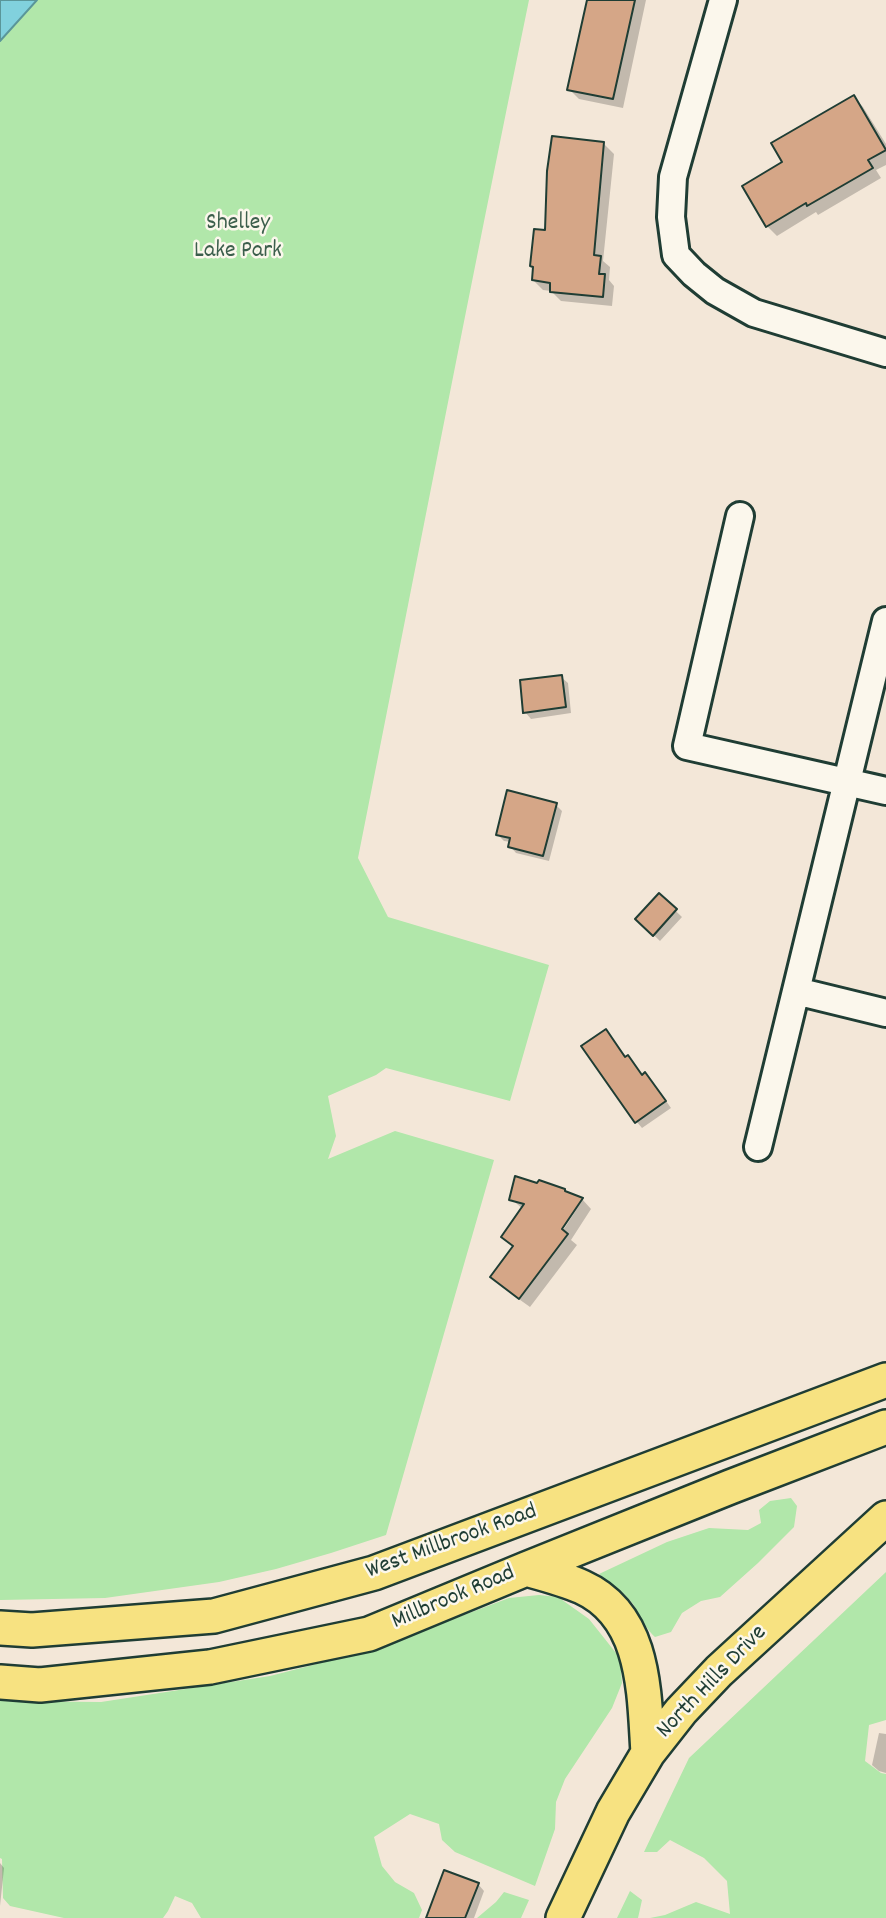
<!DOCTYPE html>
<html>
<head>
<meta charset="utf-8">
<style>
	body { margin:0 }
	canvas { display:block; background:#f3e7d8 }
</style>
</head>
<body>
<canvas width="886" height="1918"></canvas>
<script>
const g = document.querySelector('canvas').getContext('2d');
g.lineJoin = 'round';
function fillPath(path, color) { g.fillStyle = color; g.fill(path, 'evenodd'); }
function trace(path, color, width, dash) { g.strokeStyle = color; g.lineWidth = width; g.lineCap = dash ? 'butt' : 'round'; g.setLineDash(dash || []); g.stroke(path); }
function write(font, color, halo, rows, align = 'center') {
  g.font = font + ' Dekko,sans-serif'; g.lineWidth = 5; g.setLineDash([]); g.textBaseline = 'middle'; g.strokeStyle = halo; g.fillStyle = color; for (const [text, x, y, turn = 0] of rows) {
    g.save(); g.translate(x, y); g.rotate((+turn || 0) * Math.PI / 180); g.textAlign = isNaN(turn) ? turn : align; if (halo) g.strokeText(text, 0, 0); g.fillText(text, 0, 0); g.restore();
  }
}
fillPath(new Path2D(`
	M0 0H529C470 286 415 572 358 858L388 917 549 965 510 1101 386 1068 376 1075 328 1096 336 1136 328 1159 395 1131 494 1160 386 1535 331 1553 276 1569 219 1582 105 1598 0 1600Z
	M791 1498 797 1506 794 1527 758 1563 720 1597 701 1601 682 1613 671 1632 655 1637C642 1624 642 1618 633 1604 624 1592 610 1583 599 1574L667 1542 709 1528 748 1530 761 1523 759 1510 770 1501Z
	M886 1572V1720L869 1725 865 1761 881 1773 886 1774V1918H650L665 1915 696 1902 730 1914 727 1881 704 1858 670 1840 657 1852H644L689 1758Z
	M539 1595 558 1597 589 1619 620 1658 622 1683 612 1708 565 1779 556 1802 555 1829 535 1886 455 1852 442 1840 439 1824 410 1814 374 1837 382 1866 395 1882 414 1893 422 1910 419 1918H201L192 1903 175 1896 168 1911 163 1918H64L10 1906 3 1898 2 1859 0 1858V1701L101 1702 270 1676 371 1650 509 1598Z
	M630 1891 642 1900 638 1918H617Z
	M504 1892 529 1900 521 1918H477L496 1902Z`), '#b1e7aa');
const water = new Path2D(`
	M0 0H37L0 41Z`);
fillPath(water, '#81d1dd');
trace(water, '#5a9699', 2);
fillPath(new Path2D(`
	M589 0H646L623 108 579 99 569 89Z
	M854 97 863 107 886 144V165L876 170 881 178 818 215 816 212 777 236 767 226Z
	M604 144 614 154 603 261 610 267 609 280 614 286 612 306 561 301 551 291 543 290 533 280 534 269 532 266 547 232Z
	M561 677 568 683 571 713 531 719 525 712Z
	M556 805 562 811 549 861 516 853 510 846 511 842 504 841 497 834Z
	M659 895 682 917 660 941 637 919Z
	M605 1031 643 1076 645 1074 652 1081 671 1108 642 1128 636 1121Z
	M564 1190 568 1194 582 1199 591 1209 571 1240 577 1245 530 1307 502 1287 492 1277 514 1248 503 1237 523 1209 511 1199ZM578 1201H582L558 1238 555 1236Z
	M879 1733 886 1734V1773L879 1771 872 1765Z
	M0 1863 4 1868 0 1906Z
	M478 1884 484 1891 474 1918H428Z`), '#0003');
const building = new Path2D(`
	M587 0H635L613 99 567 90Z
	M854 95 886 150 868 160 873 168 807 206 806 203 766 227 742 186 782 162 771 143Z
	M552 136 604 142 594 255 601 256 599 274H605L603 297 550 292V283L532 280 533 267 530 266 534 229 545 230 547 171Z
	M562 675 566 707 523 713 520 680Z
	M507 790 557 803 543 856 508 847 510 838 496 835Z
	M659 893 677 909 653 936 635 919Z
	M606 1029 625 1057 628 1055 642 1075 645 1072 666 1101 635 1123 581 1046Z
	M515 1176 537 1183 539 1180 565 1189V1191L583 1198 562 1229 568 1234 519 1299 490 1277 513 1246 501 1237 524 1204 509 1200Z
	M444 1870 479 1883 465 1918H426Z`);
fillPath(building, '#d5a687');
trace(building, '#1f3d34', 2);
const minor = new Path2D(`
	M723 0 673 177 671 217 676 255 694 274 715 291 754 313 886 353
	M740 516 687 746 886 791
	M796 991 886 1013
	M758 1147 886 621`);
const major = new Path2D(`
	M526 1569C544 1574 564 1579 582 1587 646 1616 644 1693 648 1753
	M0 1628 32 1630 214 1616 374 1573 886 1380
	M0 1682 40 1685 210 1667 369 1634 526 1569 730 1487 886 1427
	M563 1918 613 1812 648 1753 681 1711 719 1671 886 1518`);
trace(minor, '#1f3d34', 32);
trace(major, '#1f3d34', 38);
trace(minor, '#fbf7ec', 26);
trace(major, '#f7e281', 33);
write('24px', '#3c5f4c', '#fbf7ec', [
	["Shelley",238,225],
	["Lake Park",238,253]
]);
write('24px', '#1f3d34', '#fbf7ec', [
	["West Millbrook Road",452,1543,-20],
	["Millbrook Road",454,1599,-23],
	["North Hills Drive",713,1683,-46]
]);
</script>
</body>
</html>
